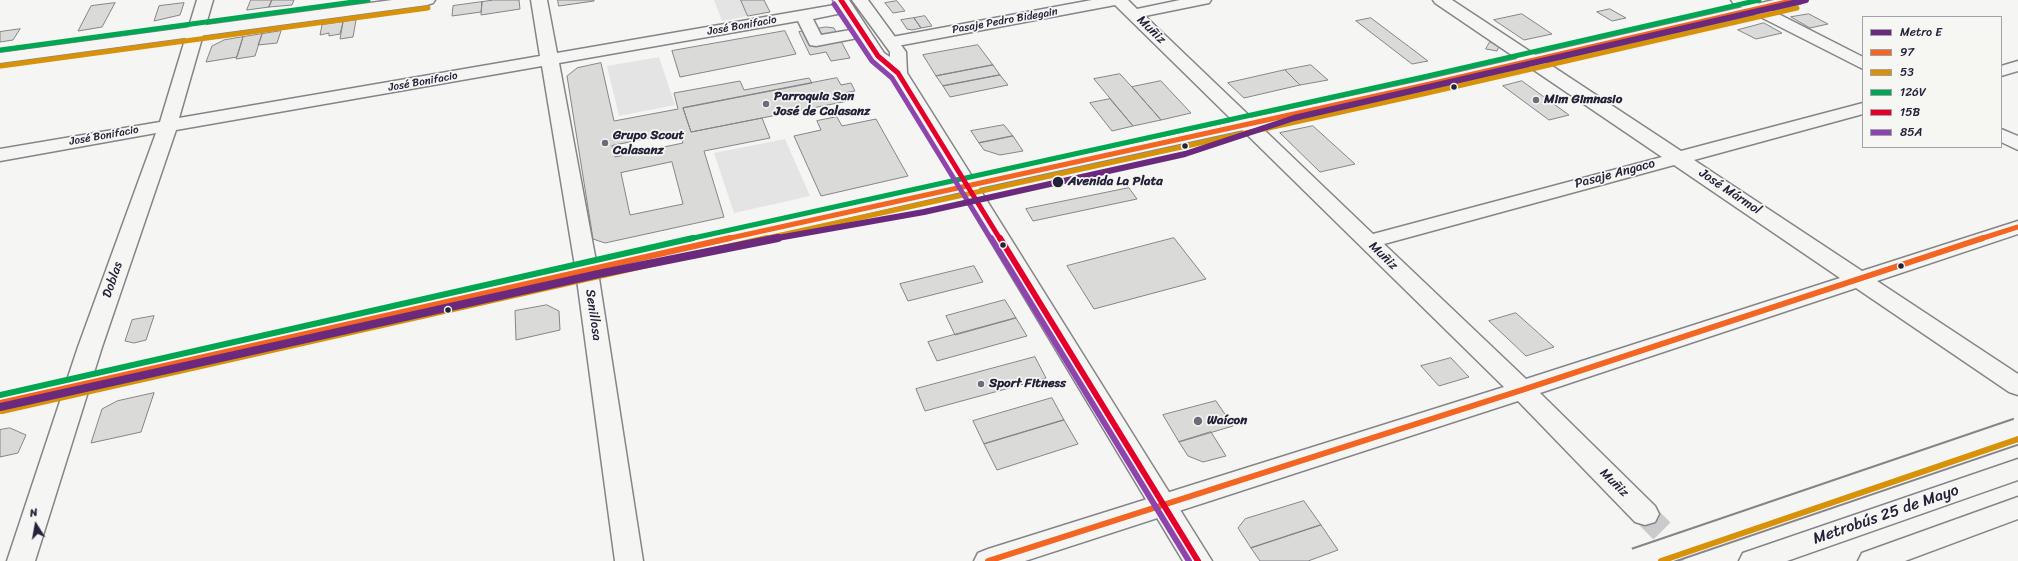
<!DOCTYPE html>
<html>
<head>
<meta charset="utf-8">
<style>
	body { margin:0 }
	#map { position:relative; width:2018px; height:561px; overflow:hidden; background:#f5f5f3; font-family:Sriracha,sans-serif }
	canvas { display:block }
	.legend { position:absolute; left:1862px; top:16px; width:140px; height:132px; box-sizing:border-box; background:#f6f6f2; border:1px solid #a1a1a9; margin:0; padding:5px 7px; list-style:none; font-size:12px; color:#22223b }
	.legend li { display:flex; align-items:center; gap:8px; height:20px }
	.legend b { width:20px; border:1px solid #a1a1a9 }
	.north { position:absolute; left:16px; top:505px; width:40px; height:40px; -webkit-text-stroke:3px #f6f6f2; paint-order:stroke; rotate:349deg; font-size:11px; font-weight:700; line-height:16px; text-align:center; color:#22223b }
	.north::after { content:''; display:block; margin:auto; width:14px; height:18px; background:#22223b; clip-path:polygon(50% 0,100% 100%,50% 72%,0 100%) }
</style>
</head>
<body>
<div id="map">
<canvas width="2018" height="561"></canvas>
<ul class="legend">
<li><b style="height:5px;background:#6b297e"></b>Metro E</li>
<li><b style="height:5px;background:#f26522"></b>97</li>
<li><b style="height:5px;background:#d79209"></b>53</li>
<li><b style="height:5px;background:#00a651"></b>126V</li>
<li><b style="height:5px;background:#e4002b"></b>15B</li>
<li><b style="height:5px;background:#8e44ad"></b>85A</li>
</ul>
<div class="north">N</div>
</div>
<script>
const g = document.querySelector('canvas').getContext('2d');
g.lineJoin = 'round';
function fillPath(path, color) { g.fillStyle = color; g.fill(path, 'evenodd'); }
function trace(path, color, width, dash) { g.strokeStyle = color; g.lineWidth = width; g.lineCap = dash ? 'butt' : 'round'; g.setLineDash(dash || []); g.stroke(path); }
function write(font, color, halo, rows, align = 'center') {
  g.font = font + ' Sriracha,sans-serif'; g.lineWidth = 3.5; g.setLineDash([]); g.textBaseline = 'middle'; g.strokeStyle = halo; g.fillStyle = color; for (const [text, x, y, turn = 0] of rows) {
    g.save(); g.translate(x, y); g.rotate((+turn || 0) * Math.PI / 180); g.textAlign = isNaN(turn) ? turn : align; if (halo) g.strokeText(text, 0, 0); g.fillText(text, 0, 0); g.restore();
  }
}
fillPath(new Path2D(`
	M714 0H741L748 16 722 21Z
	M659 57 675 105 619 116 607 66Z
	M785 139 810 196 734 213 714 153Z`), '#e4e4e4');
const building = new Path2D(`
	M251 0H272L269 7 247 10Z
	M272 0H294L292 5 269 7Z
	M494 0H519L520 9 481 15 482 2Z
	M558 0H594V1L559 6Z
	M741 0H764L770 12 748 16Z
	M897 1 905 11 893 13 885 3Z
	M482 2 481 12 452 16 453 6Z
	M115 3 102 27 78 31 91 6Z
	M184 3 180 15 154 21 159 6Z
	M1610 9 1626 18 1612 21 1597 12Z
	M1522 14 1552 34 1524 40 1494 20Z
	M1809 14 1828 24 1810 28 1791 17Z
	M925 16 932 26 921 28 914 18Z
	M914 18 921 28 912 30 907 29 901 20Z
	M1371 18 1428 61 1412 64 1356 21Z
	M356 20 353 37 340 39 343 22Z
	M343 22 340 34 329 36V33L320 35 322 25Z
	M1764 23 1782 33 1756 39 1738 30Z
	M826 27 834 28 850 58 831 61 826 52 810 55 799 32Z
	M20 29 13 40 0 42V32Z
	M281 31 277 43 258 45 262 34Z
	M785 31 796 54 680 77 672 51Z
	M262 34 255 56 236 59 243 37Z
	M243 37 237 57 206 62 212 46 224 40Z
	M1490 42 1500 44 1497 51 1486 49Z
	M978 45 993 65 936 76 923 55Z
	M601 63 614 121 678 109 674 93 740 81 744 90 809 78 812 83 683 108 691 132 762 118 770 138 704 151 724 217 605 243 593 239 567 76 577 68ZM680 132 683 143 615 157 612 146ZM672 162 683 204 630 215 621 173Z
	M993 65 1000 75 943 86 936 76Z
	M1311 65 1328 80 1300 85 1285 70Z
	M1285 70 1300 85 1244 98 1228 83Z
	M1120 74 1132 87 1161 120 1133 126 1094 79Z
	M1000 75 1008 85 950 97 943 86Z
	M837 78 841 85 851 83 855 91 844 93 848 101 691 132 683 108Z
	M1161 81 1191 113 1161 120 1132 87Z
	M1522 81 1569 115 1549 120 1503 86Z
	M1110 99 1133 126 1112 131 1090 103Z
	M837 117 842 126 876 119 908 176 821 196 794 136 821 130 817 121Z
	M1004 125 1013 136 979 143 971 131Z
	M1313 126 1355 164 1320 172 1280 133Z
	M1013 136 1023 151 1000 155 984 150 979 143Z
	M1129 188 1137 199 1033 221 1026 209Z
	M1174 238 1206 279 1094 309 1067 266Z
	M974 266 983 282 908 301 900 284Z
	M1005 300 1016 318 955 335 946 316Z
	M547 305 559 311 560 330 516 340 515 311Z
	M1516 313 1554 347 1526 356 1489 321Z
	M154 316 146 340 134 343 125 341 132 320Z
	M1016 318 1027 336 937 361 928 342Z
	M1035 357 1046 378 925 411 916 389Z
	M1451 358 1469 377 1439 386 1421 366Z
	M154 393 141 432 91 443 102 409 117 401Z
	M1052 398 1064 420 984 444 973 421Z
	M1216 401 1233 426 1179 442 1163 415Z
	M1064 420 1078 444 997 470 984 444Z
	M10 428 26 435 18 453 0 457V430Z
	M1211 432 1226 456 1203 462 1188 456 1179 442Z
	M1304 501 1321 525 1251 548 1238 528 1245 519Z
	M1321 525 1338 550 1308 561H1260L1251 548Z`);
fillPath(building, '#dadad9');
trace(building, '#858589', 1);
trace(new Path2D(`
	M1645 514 1692 561`), '#cbcbce', 24, [24, 12]);
const minor = new Path2D(`
	M197 0H213L179 118 540 56 531 0H547L557 53 846 3 852 5 854 8 852 11 813 19 821 35 862 28 868 30 870 33 868 36 816 46 810 45 798 21 559 63 598 272 643 561H615L576 272 542 66 176 130 102 347 35 561H7L78 347 156 133 0 161V149L160 122Z
	M1092 0H1128L1137 9 1180 0H1211L1209 3 1145 16 1373 234 1662 157 1435 3 1433 0H1452L1681 151 1863 103V114L1694 160 1862 271 2018 221V234L1877 281 2018 374V395L2009 392 1856 288 1540 393 1655 506 1659 514 1655 522 1645 525 1635 522 1518 401 1025 561H974L978 553 988 549 1504 387 1115 5 892 47 886 46 884 42 886 38 892 37ZM1674 165 1840 278 1526 379 1384 244Z
	M1731 0H1751L1863 57V69L1733 3Z
	M2018 61V71L2001 76V66Z
	M2001 129 2018 136V150L2001 142Z
	M2018 459V480L1787 561H1739L1743 553Z`);
const major = new Path2D(`
	M392 0H435L433 3 427 5 0 63V53Z
	M833 0H849L884 53 890 57V52L852 0H868L906 52 907 73 973 178 1421 81 1774 0H1803L1801 3 1795 5 1421 91 979 188 1212 561H1183L961 192 0 412V394L955 182 891 76 872 60Z`);
const highway = new Path2D(`
	M2018 497V519L1905 561H1858L1862 553Z`);
trace(minor, '#858589', 3);
trace(major, '#858589', 3);
trace(highway, '#858589', 3);
fillPath(minor, '#f5f5f3');
fillPath(major, '#f5f5f3');
fillPath(highway, '#f5f5f3');
const highwayBridge = new Path2D(`
	M1636 561 2018 431`);
trace(highwayBridge, '#858589', 28, []);
trace(highwayBridge, '#f5f5f3', 24);
trace(new Path2D(`
	M726 239 1421 86 1795 0
	M1980 239 2018 227`), '#f26522', 5);
trace(new Path2D(`
	M0 403 730 238
	M988 561 1522 390 1983 238`), '#f26522', 6);
trace(new Path2D(`
	M1 66 428 8
	M763 239 1423 94 1797 8`), '#d79209', 5);
trace(new Path2D(`
	M2 411 767 238
	M1661 561 2018 439`), '#d79209', 6);
trace(new Path2D(`
	M0 50 368 0
	M689 239 1419 78 1759 0`), '#00a651', 5);
trace(new Path2D(`
	M0 395 693 238`), '#00a651', 6);
trace(new Path2D(`
	M841 0 878 56 898 73 1000 239`), '#e4002b', 5);
trace(new Path2D(`
	M1000 238 1198 561`), '#e4002b', 6);
trace(new Path2D(`
	M834 4 872 61 892 78 991 239`), '#8e44ad', 5);
trace(new Path2D(`
	M991 238 1189 561`), '#8e44ad', 6);
trace(new Path2D(`
	M772 239 924 212 1185 154 1294 118 1806 0`), '#6b297e', 6);
trace(new Path2D(`
	M0 407 603 273 778 238`), '#6b297e', 8);
for (const [x, y, r, color] of [
	[1454,87,3.5,"#22223b"],
	[1536,100,4,"#6c6c7b"],
	[766,104,4,"#6c6c7b"],
	[605,143,4,"#6c6c7b"],
	[1185,146,3.5,"#22223b"],
	[1058,182,6,"#22223b"],
	[1003,245,3.5,"#22223b"],
	[1901,266,3.5,"#22223b"],
	[448,310,3.5,"#22223b"],
	[981,384,4,"#6c6c7b"],
	[1198,421,5,"#6c6c7b"]
]) { const dot = new Path2D(); dot.arc(x, y, r, 0, 2 * Math.PI); g.fillStyle = color; g.fill(dot); trace(dot, '#f6f6f2', 1.5); }
write('11px', '#22223b', '#f6f6f2', [
	["Pasaje Pedro Bidegain",1005,21,-10],
	["José Bonifacio",742,26,-10],
	["José Bonifacio",423,82,-10],
	["José Bonifacio",104,136,-10]
]);
write('13px', '#22223b', '#f6f6f2', [
	["Muñiz",1151,30,44],
	["Pasaje Angaco",1615,174,-15],
	["José Mármol",1730,192,34],
	["Muñiz",1383,256,44],
	["Doblas",113,280,-71],
	["Senillosa",593,315,82],
	["Muñiz",1614,483,45]
]);
write('bold 13px', '#22223b', '#f6f6f2', [
	["Parroquia San",774,97],
	["José de Calasanz",774,112],
	["Mim Gimnasio",1544,100],
	["Grupo Scout",613,136],
	["Calasanz",613,151],
	["Sport Fitness",989,384],
	["Waícon",1207,421]
], 'left');
write('bold 13px', '#22223b', '#f6f6f2', [
	["Avenida La Plata",1068,182]
], 'left');
write('16px', '#22223b', '#f6f6f2', [
	["Metrobús 25 de Mayo",1886,515,-19]
]);
</script>
</body>
</html>
